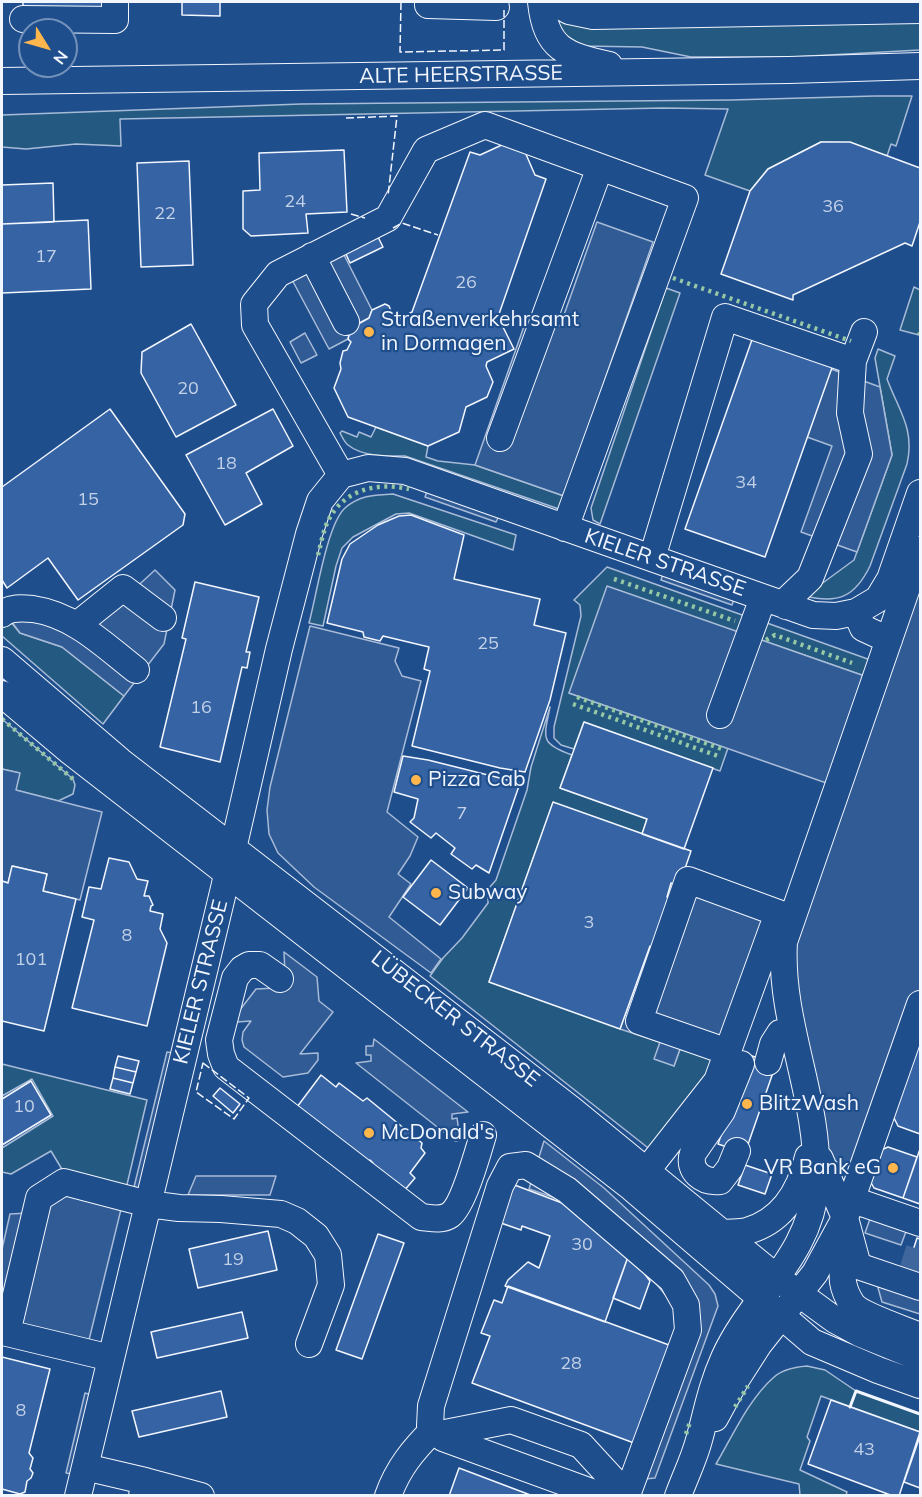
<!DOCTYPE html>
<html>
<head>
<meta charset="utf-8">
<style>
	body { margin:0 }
	#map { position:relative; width:922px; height:1497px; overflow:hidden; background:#1f4e8c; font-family:Mulish,sans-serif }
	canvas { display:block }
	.frame { position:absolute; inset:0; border:3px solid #f2f6ff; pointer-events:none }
	.north { position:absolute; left:18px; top:18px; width:60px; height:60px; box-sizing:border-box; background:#1f4e8c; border:2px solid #7391ba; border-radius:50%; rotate:127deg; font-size:16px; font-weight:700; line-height:24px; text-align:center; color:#f2f6ff }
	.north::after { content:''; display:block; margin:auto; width:21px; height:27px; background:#ffb74d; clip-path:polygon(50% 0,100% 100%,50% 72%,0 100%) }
</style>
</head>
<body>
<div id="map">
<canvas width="922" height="1497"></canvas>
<div class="frame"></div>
<div class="north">N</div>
</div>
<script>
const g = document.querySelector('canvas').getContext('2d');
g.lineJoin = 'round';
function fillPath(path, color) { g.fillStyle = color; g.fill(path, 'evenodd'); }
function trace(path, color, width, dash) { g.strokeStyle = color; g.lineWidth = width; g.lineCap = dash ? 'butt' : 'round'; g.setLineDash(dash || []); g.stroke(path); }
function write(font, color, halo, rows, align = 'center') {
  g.font = font + ' Mulish,sans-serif'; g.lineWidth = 4.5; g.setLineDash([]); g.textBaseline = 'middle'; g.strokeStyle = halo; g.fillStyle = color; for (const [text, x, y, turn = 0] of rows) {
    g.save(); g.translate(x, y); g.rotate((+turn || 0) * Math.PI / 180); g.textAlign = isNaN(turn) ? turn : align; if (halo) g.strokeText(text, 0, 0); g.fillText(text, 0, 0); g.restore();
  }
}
const green = new Path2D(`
	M554 15 920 19V50L792 57H691L642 47 583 46 562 33Z
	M875 96H912L896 146 891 144 887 156 850 143 821 142 768 169 750 191 705 175 728 109 663 108 120 119 121 146 76 144 26 149 2 147V115L301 104 731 100Z
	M914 287 920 290V333L919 335 900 330Z
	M666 288 680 293 600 524 593 520 591 508Z
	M878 349 895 356 887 379C899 411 915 429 907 464L870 566C855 597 838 604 805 596L854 560 892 455 875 358Z
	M376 427 428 446 426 457 438 461 475 465 564 496 559 509 405 456C387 456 363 457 348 445 345 443 342 437 340 433L342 431 357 437 359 432 371 437Z
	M393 494 516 535 513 550 409 513 396 514 353 537 342 548 336 566 323 626 309 623C316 598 327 524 345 508 360 495 375 495 393 494Z
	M607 567 745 616 739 632 569 693 728 748 720 771 584 722 574 749 561 745 554 738V727L581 616 580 605 574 600Z
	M10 621 20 633 62 647 124 696 103 724 2 636V628Z
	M767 623 876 662 870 678 761 640Z
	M550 707C544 738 539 743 572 755L560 788 647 819 642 834 553 803 489 982 660 1042 674 1066 680 1049 714 1060 707 1079 652 1151 430 976 443 958 462 938 488 903V889L496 880 527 790 531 767Z
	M2 719 73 779 75 785 73 794 58 801 15 790 19 773 2 769Z
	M2 1064 147 1100 125 1193 66 1176 51 1151 11 1174 2 1172V1148L53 1116 32 1079 2 1096Z
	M807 1366 825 1370 856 1391 920 1414V1432L821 1396 807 1437 810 1441 800 1470 847 1492 846 1495H800L799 1484 716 1464C732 1437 749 1399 773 1378 782 1369 795 1367 807 1366Z`);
fillPath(green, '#245a82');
trace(green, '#a8bbd7', 1.5);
const parking = new Path2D(`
	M597 222 653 242 564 496 475 465 528 315 560 326Z
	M341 249 372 310 369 318 351 327 348 339 329 349 290 276Z
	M305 333 317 355 301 363 290 342Z
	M831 369 880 387 892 455 857 552 801 532 832 446 807 437Z
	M427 491 499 516 496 522 425 497Z
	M920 555V1024L867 1173 819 1155 782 928 732 1066 680 1049 674 1066 654 1059 660 1042 620 1029 650 946 657 949 675 900 667 897 671 883 679 886 686 868 790 904 832 785 569 693 607 586 876 680Z
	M155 570 175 590 164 644 124 696 62 647 20 633 11 621 16 618 46 622 80 639Z
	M663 574 734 599 732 605 661 580Z
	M310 626 399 648 395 661 402 676 421 681 387 812 418 837 410 856 398 874 411 884 389 917 441 959 431 973 314 887 278 853 269 834 267 810 270 787Z
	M2 769 20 773 16 790 102 812 80 900 43 891 47 874 38 872 13 866 8 883 2 881Z
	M284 952 317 977 319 1001 333 1012 300 1054 318 1053V1060L308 1073 283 1077 244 1047 242 1040 243 1032 251 1021 236 1022V1015L256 989 276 988 285 973Z
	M374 1039 468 1112 452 1114V1119L457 1118 459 1132 472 1130V1138L455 1141 356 1063 371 1061V1055H366V1046H373Z
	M167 1052 173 1053 141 1189 134 1187Z
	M544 1141 604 1188 709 1285 715 1294 718 1306 655 1478 625 1481 677 1340V1317L672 1303 632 1254 564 1201 529 1189Z
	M196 1176H276L270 1195H188Z
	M125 1193 88 1344 2 1324V1249L10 1214 28 1213 33 1196Z
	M871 1216 907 1229 901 1245 865 1233Z
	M875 1277 920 1293V1314L882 1302Z
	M85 1393 92 1395 72 1474 66 1473Z`);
fillPath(parking, '#305b95');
trace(parking, '#a8bbd7', 1.5);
const building = new Path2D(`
	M23 2H107V12L23 11Z
	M182 2H220V16L182 15Z
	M821 142H850L920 168V222L912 246 905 243 793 295V300L721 274 750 191 768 169Z
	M504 144 525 152 535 175 546 179 498 317 514 349 487 362 486 366 493 382 487 397 466 407 459 432 428 446 348 417 334 388 341 369 340 363 343 351 347 350 351 342 348 339 351 328 369 318 372 310 385 304 389 306 395 321 412 312 470 152 480 155Z
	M344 150 347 212 306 214 308 233 251 236 243 229V191L260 190 259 153Z
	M189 161 193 265 141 267 137 163Z
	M53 183 54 222 2 224V185Z
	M88 220 91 289 2 293V224Z
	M378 237 383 247 350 263 345 252Z
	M191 324 236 405 176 437 141 373 142 352Z
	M754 334 834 362 765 557 685 529Z
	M110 409 185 514 183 525 78 600 48 558 7 588 2 580V487Z
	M273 409 293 446 246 473 262 504 225 525 186 455Z
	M411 515 464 535 454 579 540 599 534 625 566 633 550 700 525 772 500 768 412 746 430 671 424 669 429 647 383 636 380 641 364 637 363 632 327 623 342 559 350 544 378 525 399 516Z
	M195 582 259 597 246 652H250L247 668 242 667 220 762 160 747 186 639 182 638Z
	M584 722 713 768 684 849 642 834 647 819 560 788Z
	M403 756 428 760 520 783 489 873 476 865 472 869 451 854 455 848 436 833 431 838 410 822 414 818 418 799 394 792Z
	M553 802 691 851 679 886 671 883 667 897 675 900 658 949 650 946 620 1029 489 982Z
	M109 858 129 862 137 879 148 881 144 896H149L153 905 151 906 150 911 163 914 160 929 167 943 147 1026 72 1008 94 920 82 917 89 887 101 889Z
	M431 860 468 888 440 925 403 897Z
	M12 866 47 874 43 891 76 899 44 1031 2 1021V881L8 883Z
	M920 1034V1134L898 1126 892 1114Z
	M749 1055 776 1064 745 1153 718 1144Z
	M118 1056 139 1061 136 1072 115 1067Z
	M115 1067 136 1072 133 1083 113 1078Z
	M321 1075 336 1087 339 1083 363 1101 367 1098 422 1143 421 1148 425 1153 410 1173 415 1178 403 1192 372 1165 373 1163 370 1160 367 1163 297 1107Z
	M113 1078 133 1083 130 1094 110 1089Z
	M31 1081 51 1115 2 1145V1099Z
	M220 1088 240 1104 233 1113 213 1096Z
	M888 1147 917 1157 903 1198 874 1188 869 1179 879 1151Z
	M920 1149V1204L903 1198Z
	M745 1165 772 1174 765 1194 738 1185Z
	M512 1184 562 1203 629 1254 605 1322 505 1286 508 1280 528 1262 539 1268 550 1236 522 1226 521 1230 498 1222Z
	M268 1231 277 1270 198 1288 189 1249Z
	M378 1234 404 1243 362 1359 336 1350Z
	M917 1238 920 1239V1277L906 1272Z
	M629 1254 650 1281 640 1309 613 1298Z
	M508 1286 669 1345 634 1443 472 1383 490 1336 481 1333 494 1300 502 1303Z
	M242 1312 248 1338 157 1358 151 1332Z
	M2 1357 50 1369 29 1453 33 1458 30 1469 33 1473 31 1478 27 1481 25 1492 20 1494 2 1489Z
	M221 1391 227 1417 139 1437 132 1411Z
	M831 1400 920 1432 899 1496H893L808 1464Z
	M920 1436V1488L904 1482Z
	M459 1468 533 1496H449Z`);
fillPath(building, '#3563a3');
trace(building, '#f2f6ff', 1.5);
trace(new Path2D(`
	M911 1274 920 1246`), '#3f679d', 26, [26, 13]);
const minor = new Path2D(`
	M428 2V5L496 7
	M541 2C546 49 565 55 609 65
	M553 2 569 11 593 16 920 10
	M23 19 115 20V2
	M2 81 789 70 920 66
	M312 256 346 322
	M500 438 600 167
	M341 475 255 325 254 304 278 274 388 218 426 150 485 125 685 198 565 528
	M652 558 725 317 853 361
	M786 606 789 598 810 578 859 454 850 413 852 377 853 361 864 332
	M856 612 863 628 889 640
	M2 614C10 607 22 608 33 609 74 615 104 645 136 670
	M78 624 123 588 163 618
	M2 660 120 761 571 1109 776 1277 835 1320 861 1334 920 1358
	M2 694 71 752 632 1188 812 1342 878 1370 920 1385
	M720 715 763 598
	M280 979 260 965H249L242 969 235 978 219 1040 221 1054 226 1067 421 1217C431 1218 441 1221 450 1215 463 1206 478 1152 483 1135
	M768 1062 773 1044 780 1033H793
	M737 1151 730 1168 720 1181C703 1183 687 1171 693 1153L722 1111 741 1064
	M820 1159 845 1218 858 1266 920 1287
	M637 1183 717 1081 778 913 688 880 639 1021 728 1052
	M853 1200 920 1223
	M723 1233C731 1232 740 1233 747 1231 783 1221 800 1191 808 1157
	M843 1239C847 1253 841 1267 843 1282 844 1288 848 1298 852 1304 860 1315 906 1330 920 1336
	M111 1358 7 1333 39 1198 64 1182 148 1204 179 1208 221 1209 281 1214 297 1221 316 1236 328 1255 331 1285 309 1344
	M715 1418 734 1383 759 1344 815 1273 845 1218 920 1004
	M440 1434 511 1420 581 1445 627 1495
	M85 1467 145 1481 142 1496
	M145 1481 201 1496
	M78 1496 224 888 279 649 309 534 320 501 341 475 368 468 405 471 813 615 836 616 856 612 878 599 890 579 920 493
	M388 1496C398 1468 413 1450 434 1429
	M602 1496 443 1438 430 1426 431 1406 500 1186 510 1167 526 1165 567 1190 672 1280 686 1305 688 1330 627 1495
	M678 1496C685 1477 694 1459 699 1440 707 1411 711 1387 724 1358 752 1296 811 1256 816 1184 821 1101 779 1024 784 942L920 550`);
trace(minor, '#f2f6ff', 28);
trace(minor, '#1f4e8c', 26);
trace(new Path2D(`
	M673 278 851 341
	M919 335 920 333
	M318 555C321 544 323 530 329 519 345 489 378 482 409 489
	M614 579 735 621
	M766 640 775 635 852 663
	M577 697 722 749
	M573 704 718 756
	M2 719 73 779
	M735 1407 748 1386
	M686 1434 690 1422`), '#97c8a6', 4.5, [3, 4.5]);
trace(new Path2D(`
	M401 2 400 52 504 50V10
	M346 118 397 116 388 196
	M351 214 365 218
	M393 228 402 223 438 235
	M203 1063 249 1098 234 1119 196 1092Z`), '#f2f6ff', 1.5, [8, 3]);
trace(new Path2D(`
	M850 1407 856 1391 920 1414`), '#f2f6ff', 3);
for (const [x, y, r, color] of [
	[369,332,6,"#ffb74d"],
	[416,780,6,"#ffb74d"],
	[436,893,6,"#ffb74d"],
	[747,1104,6,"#ffb74d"],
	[369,1133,6,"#ffb74d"],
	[893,1168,6,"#ffb74d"]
]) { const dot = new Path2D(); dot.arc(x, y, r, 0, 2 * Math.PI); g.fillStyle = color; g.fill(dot); trace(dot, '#1f4e8c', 2); }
write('18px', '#c3d1e8', null, [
	["24",295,202],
	["36",833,207],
	["22",165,214],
	["17",46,257],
	["26",466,283],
	["20",188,389],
	["18",226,464],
	["34",746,483],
	["15",88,500],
	["25",488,644],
	["16",201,708],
	["7",462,814],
	["3",589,923],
	["8",127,936],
	["101",31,960],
	["10",24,1107],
	["30",582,1245],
	["19",233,1260],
	["28",571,1364],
	["8",21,1411],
	["43",864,1450]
]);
write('21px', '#f2f6ff', '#1f4e8c', [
	["ALTE HEERSTRASSE",461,75,-1],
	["KIELER STRASSE",665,563,19],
	["KIELER STRASSE",201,982,-76],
	["LÜBECKER STRASSE",455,1019,38]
]);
write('21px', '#f2f6ff', '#1f4e8c', [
	["Straßenverkehrsamt",381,320],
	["in Dormagen",381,344],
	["Pizza Cab",428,780],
	["Subway",448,893],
	["BlitzWash",759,1104],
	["McDonald's",381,1133],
	["VR Bank eG",881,1168,"right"]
], 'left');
</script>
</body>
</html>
